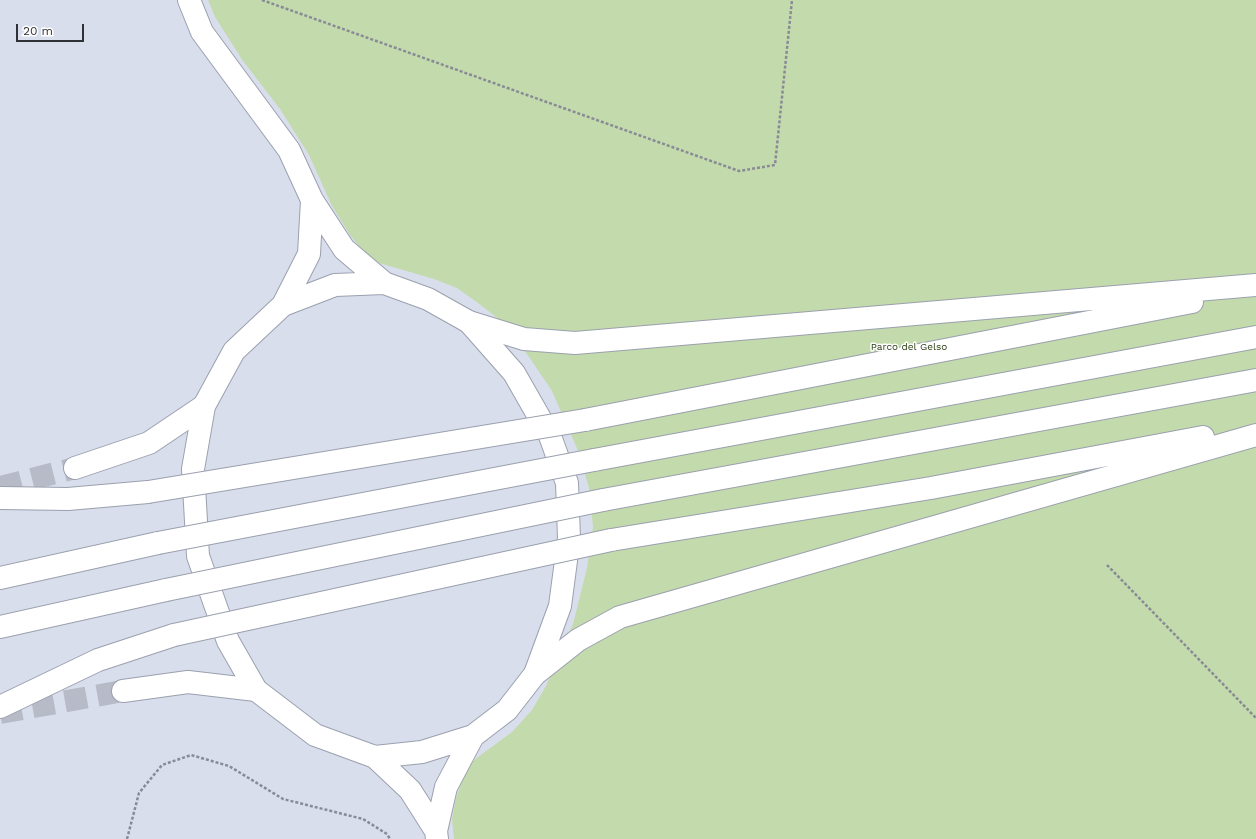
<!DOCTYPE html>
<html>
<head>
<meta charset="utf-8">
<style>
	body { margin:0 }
	#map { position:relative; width:1256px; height:839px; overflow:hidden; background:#d9deed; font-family:"Work Sans",sans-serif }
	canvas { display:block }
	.scale { position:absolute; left:16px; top:24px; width:68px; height:18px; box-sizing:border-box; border:2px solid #2f3136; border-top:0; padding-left:5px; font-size:12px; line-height:14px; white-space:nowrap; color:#2f3136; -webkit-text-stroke:3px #fff; paint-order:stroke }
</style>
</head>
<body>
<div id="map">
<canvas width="1256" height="839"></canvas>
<div class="scale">20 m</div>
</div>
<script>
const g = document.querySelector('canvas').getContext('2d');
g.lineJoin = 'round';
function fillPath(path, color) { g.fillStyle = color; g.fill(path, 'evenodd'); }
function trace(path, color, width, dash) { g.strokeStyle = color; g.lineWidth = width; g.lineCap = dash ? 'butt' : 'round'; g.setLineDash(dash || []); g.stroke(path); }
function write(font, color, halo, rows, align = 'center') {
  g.font = font + ' "Work Sans",sans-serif'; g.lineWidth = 3; g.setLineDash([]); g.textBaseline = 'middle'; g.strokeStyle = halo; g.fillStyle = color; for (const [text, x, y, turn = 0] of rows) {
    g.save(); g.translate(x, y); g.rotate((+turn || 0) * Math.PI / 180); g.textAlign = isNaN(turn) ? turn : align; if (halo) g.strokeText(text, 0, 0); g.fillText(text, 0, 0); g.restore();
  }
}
fillPath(new Path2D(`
	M208 0H1256V839H454L452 819 456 798 464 775 474 760 512 732 532 710 546 686 573 624 587 568 593 527 589 488 579 453 552 391 527 354 501 321 478 303 457 288 434 279 379 263 363 251 350 235 332 206 309 155 280 109 243 61 215 17Z`), '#c3daac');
trace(new Path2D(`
	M0 487 75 468
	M0 713 123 691`), '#b7bbc8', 22, [22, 11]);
const minor = new Path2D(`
	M189 0 202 32 289 150 312 200 344 249 384 283
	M384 283 428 299 469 322 514 373 550 436 567 483 569 538 560 606 535 674 507 710 473 736 422 752 375 757 315 735 256 690 228 641 198 556 193 469 204 406 234 351 283 305 335 285Z
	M283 305 309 254 312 200
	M375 757 410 790 436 831
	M437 839 436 831 446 787 473 736`);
const highway = new Path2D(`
	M469 322 524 339 575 343 1256 285
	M585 420 1192 302
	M594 460 1256 337
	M75 468 149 443 204 406
	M0 498 68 499 148 492
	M603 500 1256 380
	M611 540 931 488 1203 437
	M0 578 158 543
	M0 627 166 590
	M535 674 578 640 620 617 1256 435
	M123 691 188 682 256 690
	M0 707 98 660 174 635`);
trace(minor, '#9ba0ae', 24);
trace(highway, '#9ba0ae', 24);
trace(new Path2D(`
	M262 0 739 171 775 165 792 0
	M1107 565 1256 718
	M127 839 139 793 162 765 191 755 229 766 283 799 363 819 387 834 390 839`), '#888b96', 2.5, [3, 2]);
trace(minor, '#fff', 22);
trace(highway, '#fff', 22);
const highwayBridge = new Path2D(`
	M148 492 585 420
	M158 543 594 460
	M166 590 603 500
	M174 635 611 540`);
trace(highwayBridge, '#9ba0ae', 24, []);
trace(highwayBridge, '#fff', 22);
write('10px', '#293c10', '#fff', [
	["Parco del Gelso",909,347]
]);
</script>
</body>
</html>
